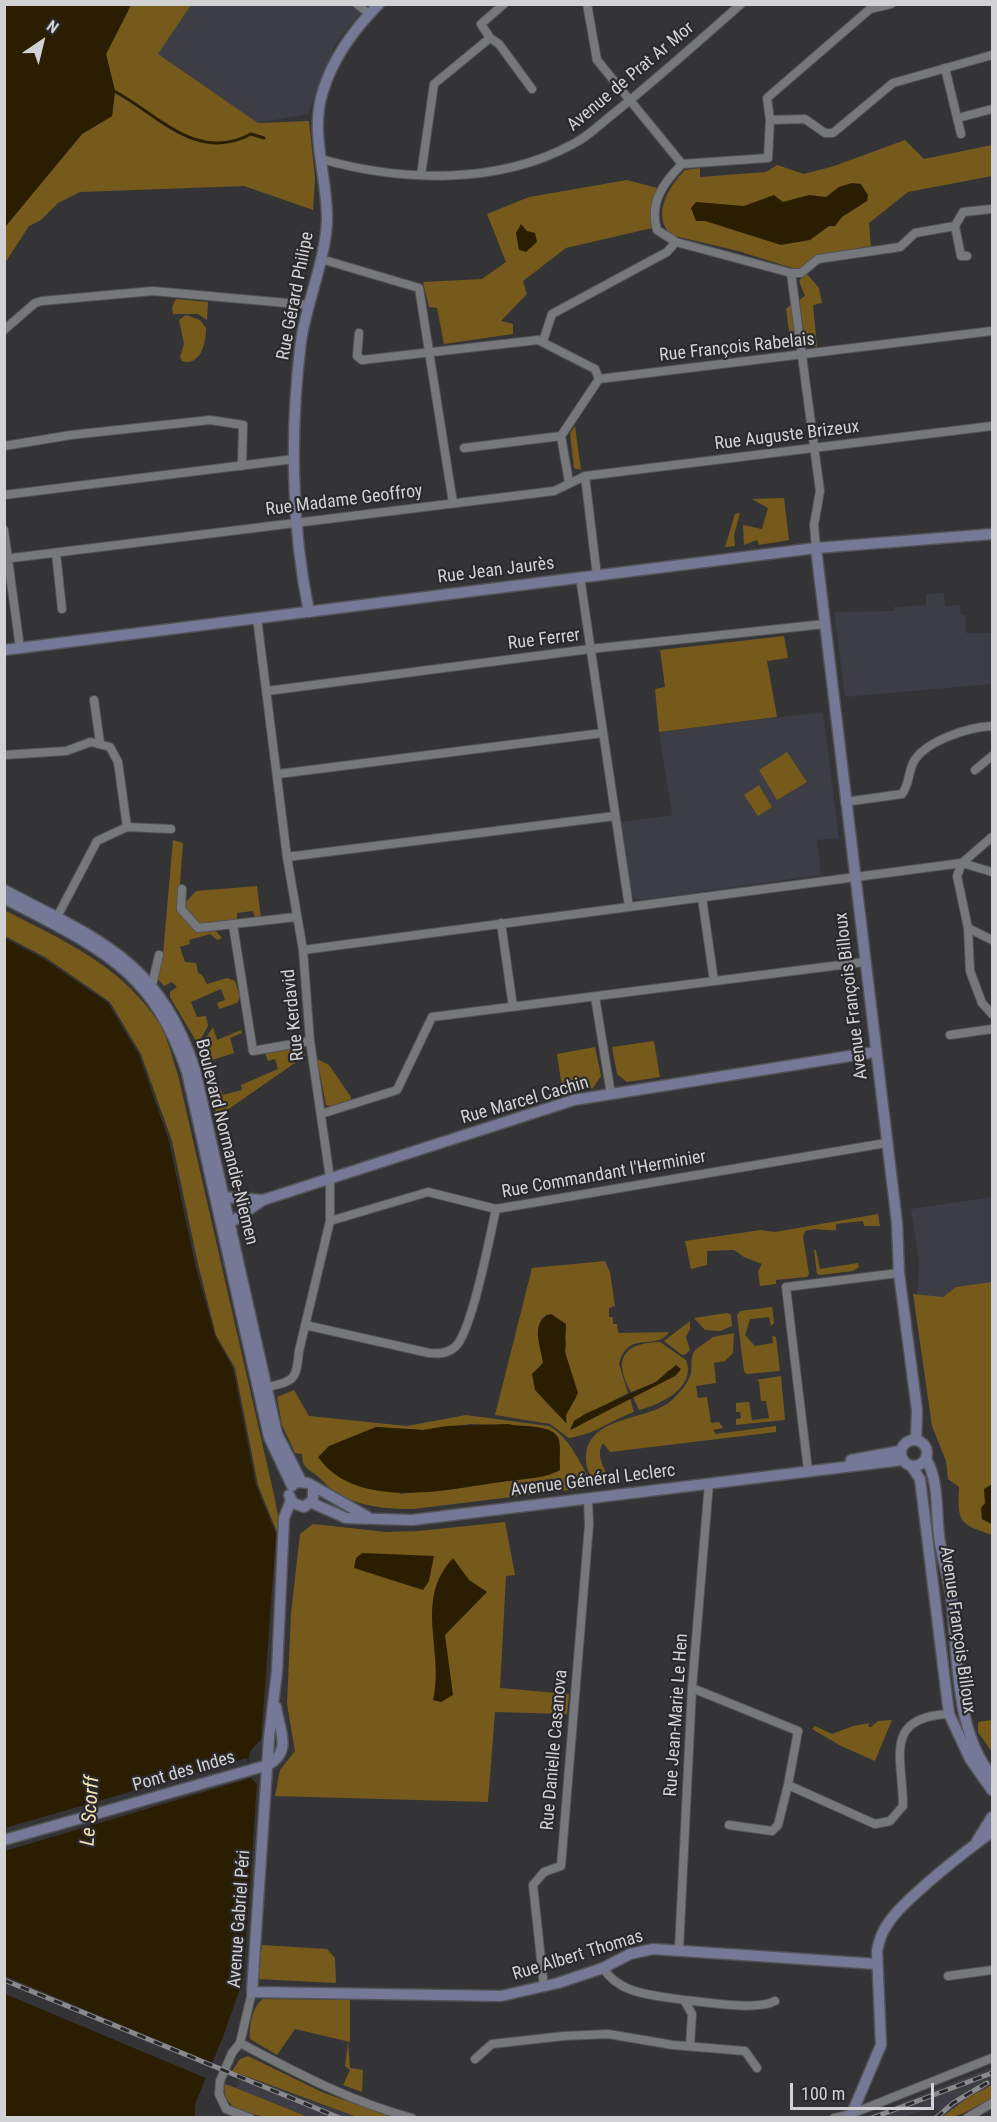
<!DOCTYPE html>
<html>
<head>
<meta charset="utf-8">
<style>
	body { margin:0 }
	#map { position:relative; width:997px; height:2122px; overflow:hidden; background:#343437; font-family:"Roboto Condensed",sans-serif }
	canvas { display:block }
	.frame { position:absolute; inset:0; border:6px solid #d2d2d4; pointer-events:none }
	.north { position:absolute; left:12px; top:12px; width:60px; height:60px; -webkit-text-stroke:4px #2a2a2d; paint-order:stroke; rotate:35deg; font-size:16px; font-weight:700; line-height:24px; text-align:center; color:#d2d2d4 }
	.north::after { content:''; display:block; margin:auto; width:21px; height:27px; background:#d2d2d4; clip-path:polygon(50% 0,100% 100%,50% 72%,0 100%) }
	.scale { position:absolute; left:790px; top:2083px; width:144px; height:27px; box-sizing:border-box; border:3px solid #d2d2d4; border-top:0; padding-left:8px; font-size:18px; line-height:21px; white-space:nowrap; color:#d2d2d4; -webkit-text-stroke:4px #2a2a2d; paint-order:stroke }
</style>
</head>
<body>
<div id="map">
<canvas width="997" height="2122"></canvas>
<div class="frame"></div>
<div class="north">N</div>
<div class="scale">100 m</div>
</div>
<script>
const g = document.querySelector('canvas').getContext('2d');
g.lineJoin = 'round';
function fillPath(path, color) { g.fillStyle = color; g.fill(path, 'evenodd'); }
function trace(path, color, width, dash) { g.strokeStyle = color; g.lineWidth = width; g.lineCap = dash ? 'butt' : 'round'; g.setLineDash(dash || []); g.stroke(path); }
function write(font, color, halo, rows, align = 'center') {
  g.font = font + ' "Roboto Condensed",sans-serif'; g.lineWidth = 4.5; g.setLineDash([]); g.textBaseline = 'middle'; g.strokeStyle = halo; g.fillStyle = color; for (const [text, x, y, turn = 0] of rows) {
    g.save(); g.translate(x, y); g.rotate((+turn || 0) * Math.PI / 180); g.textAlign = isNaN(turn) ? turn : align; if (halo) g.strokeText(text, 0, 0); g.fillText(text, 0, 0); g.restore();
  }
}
fillPath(new Path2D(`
	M191 5H367L336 43 308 114 258 123 158 54Z
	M944 593 945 606 960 605 961 615H965L966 633H992V684L845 697 834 612 894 611V607L926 605V594Z
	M823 712 839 838 817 840 821 875 643 900 635 898 631 893 621 822 672 815 659 732Z
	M992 1197V1283L956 1287 943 1297H917L919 1261 911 1209Z
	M992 2067V2085L944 2115 933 2107 903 2117 862 2118Z
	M241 2075 324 2106 357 2117H308L236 2088Z`), '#3c3d45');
fillPath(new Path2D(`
	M131 5H191L158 54 258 123 309 121 315 178 313 210 244 186 80 192 58 203 41 220 29 226 5 263V227L82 134 112 116 115 91 106 54Z
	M905 140 924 159 992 145V176L908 192 869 223 871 246 815 256 799 270 738 251 671 235C651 215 669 186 685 170L700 168V177L766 172 777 165 804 174 834 166Z
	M627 180 657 188 651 212 652 228 566 248 523 281 527 294 501 321 513 324V334L444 344 437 308 429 307 423 282 482 279 506 262 487 214 529 197Z
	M806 273 819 288 822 303 813 305 817 347 806 344 799 300 805 296 799 281Z
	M176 299 208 302 207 320 198 314H173L172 307Z
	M792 304 798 347H791L786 309Z
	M186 315 200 320 206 328C206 342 201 367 182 361L180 357 184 344 179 320Z
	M575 426 581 470 574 468 570 433Z
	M784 498 789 540 759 545 757 540 744 545 743 525 762 529 768 508 752 499Z
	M740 513 734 535 735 546 725 547 735 514Z
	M784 636 788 658 767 661 777 717 659 732 655 689 665 687 660 650Z
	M787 752 807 782 777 800 759 770Z
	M759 785 772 807 758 816 744 795Z
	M173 840 183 843 178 910C189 926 195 933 215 930L222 938 217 940 210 934 189 940 190 944 180 947 185 962 196 963 198 973 202 975 207 984 227 978 235 981 240 997 237 1003 219 1009 217 1003 225 1000 221 989 191 1002 197 1017 206 1016 208 1026 200 1040 196 1041 170 997V992L177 987 172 982 164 986 157 978 163 955Z
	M257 886 261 918H255L253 911 237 913V920L199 924 183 905 196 891Z
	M4 910C63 940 122 966 159 1023 168 1038 172 1058 178 1075L274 1495 279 1521 277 1532 258 1485 235 1368 216 1335 198 1264 172 1141 141 1054 110 1002 45 957 5 936Z
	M213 1027 217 1040 241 1030 242 1033 230 1038 234 1053 209 1061 223 1095 242 1090 241 1085 278 1069 275 1059 268 1061 265 1053 258 1055V1053L303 1046 305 1056 217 1117 200 1047Z
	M654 1041 660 1077 627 1082 617 1074 612 1047Z
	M595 1047 601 1076 593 1088 563 1094 557 1054Z
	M317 1059 329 1065 351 1097 350 1100 331 1106 326 1105Z
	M878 1214 880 1226H864L863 1221 836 1224V1230C825 1231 816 1227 805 1231L803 1237 809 1274 807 1277 776 1280V1284L760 1286 758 1271 762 1264 744 1257 734 1250 707 1251V1265L691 1269 685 1241 761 1230 775 1232Z
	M814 1250H816L820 1269 858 1263 859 1267 853 1271 820 1275 817 1274Z
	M605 1261 610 1272 615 1306 609 1308V1317H613V1324H617L618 1333 669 1332C656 1352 628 1329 619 1364L628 1393 574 1421 571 1430 630 1398 634 1412C609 1421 596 1434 569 1438L550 1424 495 1415 532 1268ZM547 1314 566 1341 565 1352 576 1398 566 1415 567 1423 545 1401 532 1375 543 1363 541 1320Z
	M992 1282V1485L982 1519 992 1524V1535C960 1524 957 1523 959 1487L948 1479 946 1461 932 1426 913 1294 943 1297 956 1287Z
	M772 1307 774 1323 771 1326 769 1317 750 1319 745 1335 755 1346 773 1343 772 1336 776 1337 780 1371 747 1374 744 1371 737 1315 740 1311Z
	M727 1313 731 1315 732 1326 720 1331 705 1330 694 1318Z
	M690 1321V1329L686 1337 690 1350 686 1354 682 1355 664 1341Z
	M734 1333 733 1353 725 1361 714 1363 716 1383 696 1386 698 1398 707 1397 711 1423 719 1422 723 1428 713 1430 716 1434 776 1426V1432L610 1452 603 1443C594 1457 607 1470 610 1485L600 1486C591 1478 584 1467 586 1454 591 1415 649 1421 672 1400 680 1392 688 1384 691 1373 692 1365 690 1358 695 1350L713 1337Z
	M660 1342 686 1360C697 1388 659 1405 639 1410L633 1397 675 1376 681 1369 669 1370 656 1382 631 1392C613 1360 622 1343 660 1342Z
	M781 1376 785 1420 736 1425V1419L741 1418 740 1412H736V1403L749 1402 752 1420 769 1418 766 1401H761L759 1381 756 1380Z
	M294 1390 309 1416 407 1426 466 1415 549 1426C571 1438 581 1466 594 1487L413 1509C386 1509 361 1507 337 1493 328 1488 323 1480 316 1475 306 1468 302 1466 302 1454L295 1453 282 1425 277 1397ZM471 1424 539 1427 559 1460 560 1470 514 1480 400 1494 376 1427 423 1430Z
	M505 1522 515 1575 506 1576 500 1688 569 1694 567 1714 495 1712 488 1802 275 1796 280 1770 295 1751 287 1704 291 1614 300 1534 313 1524 386 1532 418 1531Z
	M892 1720 875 1761 841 1746 812 1729 815 1726 832 1734 853 1726 870 1723 868 1726 871 1727 878 1721Z
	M992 1720V1752L978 1732V1722Z
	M262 1945 327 1949 335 1958 336 1983 258 1979Z
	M263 1999 350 2000V2042L295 2029 277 2055 250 2039C249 2027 252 2006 263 1999Z
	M348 2042 350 2068 363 2070 362 2092 343 2085 350 2070 345 2066Z
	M248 2056 324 2093 393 2117H357L232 2071 240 2059Z
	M225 2084 236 2088 308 2117C284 2118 218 2121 225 2084Z
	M992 2085V2099C971 2106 965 2118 942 2117L969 2097Z`), '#755a1c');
fillPath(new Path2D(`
	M5 4 131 5 106 54 115 91 112 116 82 134 5 227Z
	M852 183 861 184 868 195 867 201 842 217 835 226H829L810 240 781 245 705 221H696L691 208 696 202 744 206 774 195 783 202 809 195 826 197 839 187Z
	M521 224 527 231 535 233 537 242 526 252 519 250 516 233Z
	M4 938 44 959 108 1003 139 1055 169 1141 195 1264 215 1336 233 1368 256 1485 276 1534 261 1740C246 1752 247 1760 251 1778L257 1784 243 1980 223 2037 195 2104V2117H5Z
	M551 1314 566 1324 565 1352 578 1393 566 1415V1423L535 1390 532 1374 543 1363C541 1347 529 1321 551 1314Z
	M676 1365 681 1369 675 1376 570 1430 574 1421 585 1414 656 1382Z
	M509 1424C522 1428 554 1423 559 1440 561 1449 559 1461 560 1470 545 1479 519 1479 501 1482 446 1490 356 1511 318 1457L329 1446 376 1427 423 1430 446 1426Z
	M992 1484V1524L982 1519 981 1508 985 1503 984 1489Z
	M362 1553 434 1556 429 1581 423 1590 354 1568 356 1558Z
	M453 1558 469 1580 487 1592 445 1635 453 1695 441 1702 433 1700C445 1650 413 1601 453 1558Z`), '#2b1d00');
fillPath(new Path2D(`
	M247 1758 251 1778 5 1851V1828Z
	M5 1976 215 2064 208 2079 5 1994Z`), '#343437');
trace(new Path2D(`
	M112 90C156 112 196 164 251 134L264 138`), '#2b1d00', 3);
const street = new Path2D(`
	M357 4 369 14
	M587 4 597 60 682 164C663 183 649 203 657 230L676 242 791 273 820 491 814 525 816 548
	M490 38 499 44 532 89
	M945 68 961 134
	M958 118 992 109
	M770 120 805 119 825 133H833L893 83 992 55
	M321 159C402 182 498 185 573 144 588 137 600 124 613 114 657 79 699 41 741 4
	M682 164 768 158 770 120 767 98 870 9 891 4
	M421 175 434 84 490 38 481 24 504 4
	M955 226 961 256H967
	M321 259 419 288 453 503
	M791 273H801L818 259 900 247 915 233 955 226 963 212 992 209
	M4 330 35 303 42 301 153 291 309 305
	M359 333 357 356 362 360 538 340 595 369 599 379
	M543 341 552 314 667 252 676 242
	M4 446 71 435 210 420 243 425 242 466
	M464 448 561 436
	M585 476 597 576
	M569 482 561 436 599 379 992 331
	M4 495 294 459
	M4 530 20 648
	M56 553 62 609
	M4 559 554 491 585 476 992 426
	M580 577 629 907
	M257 618 287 857 303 950 310 1041 330 1178V1221L299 1351C296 1380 295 1381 267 1387
	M267 691 590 649 825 624
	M94 700 100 743
	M4 755 66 751 91 742 110 747 118 762 127 827
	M975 770 992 756
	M278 774 603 733
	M845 802 902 794C909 785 908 774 913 763 924 741 969 727 992 726
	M287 857 615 816
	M962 863 957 876 968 928 970 971 982 1003 992 1014
	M962 863 992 872
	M182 889 181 909 198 928 296 917
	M702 898 714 981
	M57 917 97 841 127 827 171 829
	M501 923 513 1007
	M233 925 253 1051 310 1041
	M968 928 992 940
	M303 950 962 863 992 837
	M152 985 159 955
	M595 997 611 1094
	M950 1035 992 1029
	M321 1114 397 1090 432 1017 864 962
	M330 1221 428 1192 496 1209 886 1143
	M305 1325 429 1353C438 1354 447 1354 455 1347 472 1332 490 1235 496 1209
	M808 1470 786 1287 899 1273
	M692 1688 798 1731 788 1785 875 1824 890 1821 903 1806C903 1759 882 1717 949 1714
	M729 1825 772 1831 778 1825 788 1785
	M679 1949 692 1688 709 1483
	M603 1968C620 1995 654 1995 684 2000L692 2014 690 2046
	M948 1976 992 1970
	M544 1987 533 1885 544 1872 561 1866 589 1525 588 1499
	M684 2000C705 2002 757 2011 775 2001
	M240 2043C295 2072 351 2102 412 2118
	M475 2059 492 2044 564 2036 608 2034 673 2045 745 2051 757 2068
	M250 2118 226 2109 219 2094 220 2081 232 2053 240 2043 252 1992
	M834 2118 851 2114 992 2058
	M967 2118 992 2103`);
const secondary = new Path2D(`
	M816 548 897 1223 899 1273 917 1410 916 1440
	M309 612C291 525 290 429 301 341 307 301 325 262 327 221 328 178 309 133 323 91 333 58 355 28 379 4
	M4 650 816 548 992 534
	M4 890C98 939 160 961 195 1070L277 1434 301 1481
	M4 898C96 947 152 966 187 1072L269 1437 292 1486
	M224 1197 263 1200
	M230 1223 263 1200 574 1100 875 1052
	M901 1453a13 13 0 1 1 26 0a13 13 0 1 1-26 0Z
	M926 1459C939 1480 936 1512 939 1536 941 1555 948 1575 951 1594 958 1651 954 1731 992 1776
	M851 1460 900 1451
	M912 1467 920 1479 949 1714 970 1759 992 1790
	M297 1482 308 1483 368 1517
	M289 1495 293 1503 304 1507 313 1500V1488
	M291 1500 284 1518 277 1671 269 1738 252 1992 501 1996 558 1983 603 1968 630 1954 653 1949 877 1964
	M312 1503 346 1518 412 1520 902 1460
	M4 1840 268 1765C293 1751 279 1729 276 1707
	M977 1841 992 1817
	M850 2118 881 2045 877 1951C879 1941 881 1933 887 1925 901 1901 968 1849 992 1832`);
trace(street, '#535355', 10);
trace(secondary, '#535355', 13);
trace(street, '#77787b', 8);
trace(secondary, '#757896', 10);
const rail = new Path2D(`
	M4 1980 340 2118
	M872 2118 992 2073
	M936 2118 953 2103 987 2083`);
trace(rail, '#8a8a8d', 5);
trace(rail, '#2a2a2d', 3, [9]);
write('18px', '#d2d2d4', '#2a2a2d', [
	["Avenue de Prat Ar Mor",631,77,-40],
	["Rue Gérard Philipe",296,296,-79],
	["Rue François Rabelais",737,348,-6],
	["Rue Auguste Brizeux",787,436,-7],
	["Rue Madame Geoffroy",344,501,-7],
	["Rue Jean Jaurès",496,571,-7],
	["Rue Ferrer",544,640,-7],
	["Avenue François Billoux",852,996,-97],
	["Rue Kerdavid",294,1015,-96],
	["Rue Marcel Cachin",525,1101,-16],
	["Boulevard Normandie-Niemen",226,1142,76],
	["Rue Commandant l'Herminier",604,1175,-10],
	["Avenue Général Leclerc",593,1481,-7],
	["Avenue François Billoux",957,1630,82],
	["Rue Jean-Marie Le Hen",677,1715,-86],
	["Rue Danielle Casanova",555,1750,-85],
	["Pont des Indes",184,1772,-16],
	["Avenue Gabriel Péri",240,1919,-86],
	["Rue Albert Thomas",578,1956,-17]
]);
write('italic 20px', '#f8e2b5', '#2a2a2d', [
	["Le Scorff",91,1811,-86]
]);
</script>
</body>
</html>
